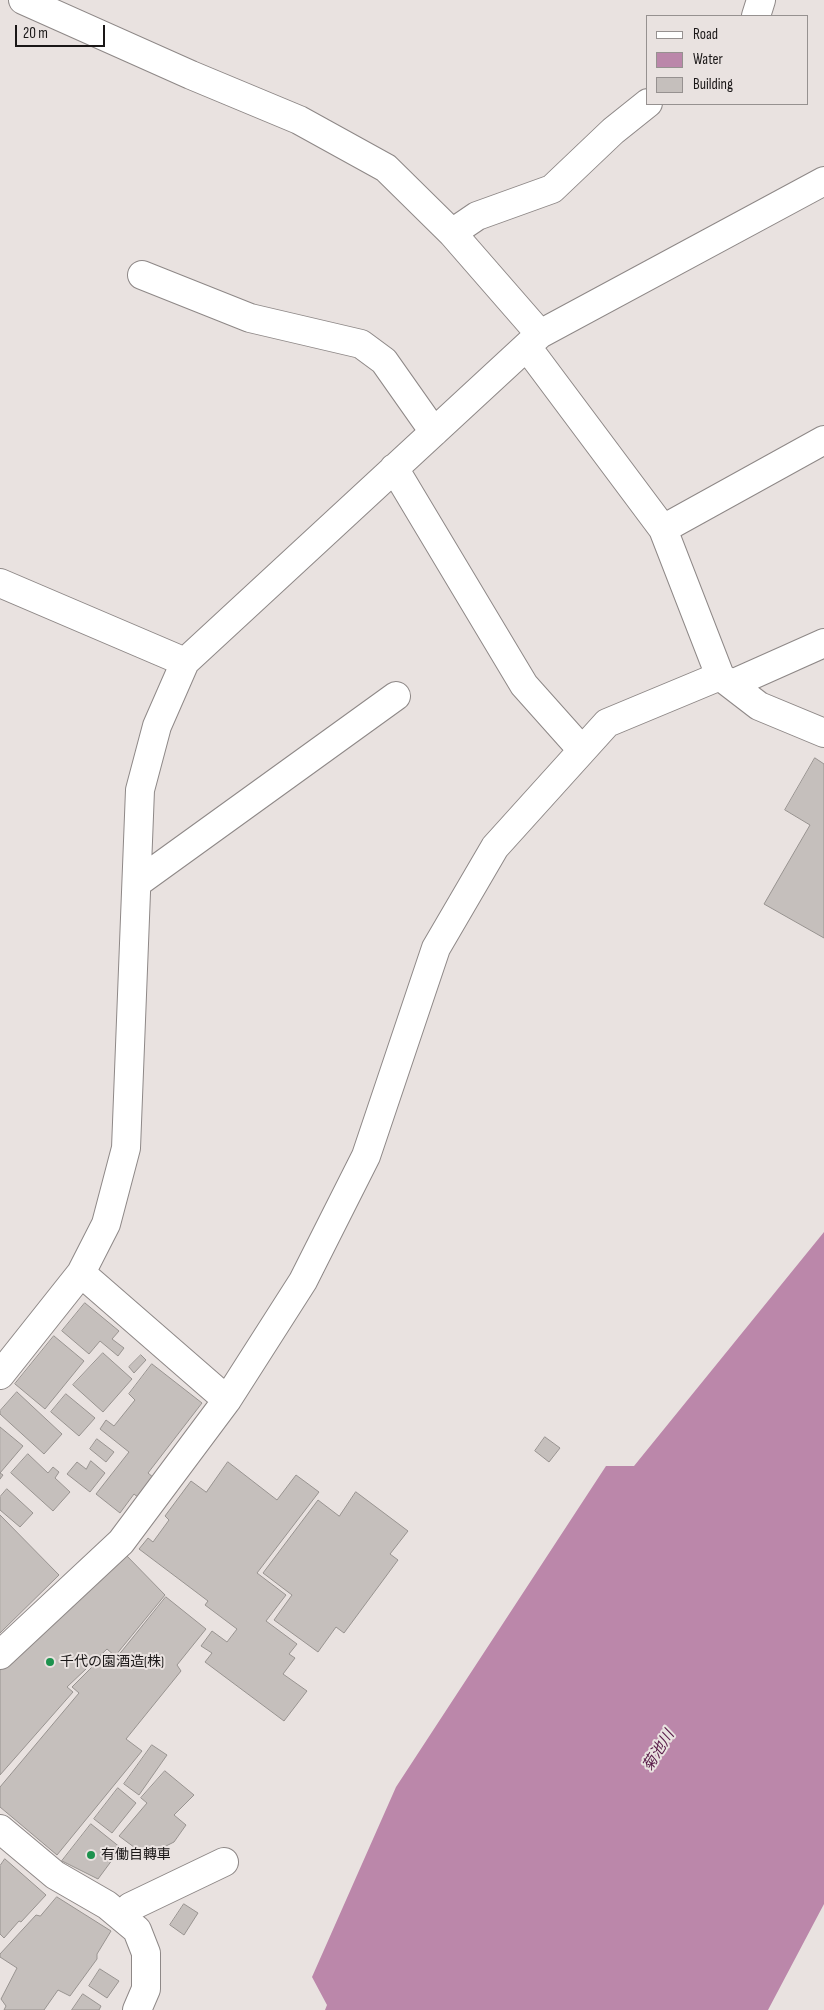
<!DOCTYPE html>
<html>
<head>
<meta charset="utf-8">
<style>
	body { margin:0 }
	#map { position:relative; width:824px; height:2010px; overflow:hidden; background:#e9e2e0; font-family:"Sofia Sans Condensed",sans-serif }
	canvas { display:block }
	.legend { position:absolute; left:646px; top:15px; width:162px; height:90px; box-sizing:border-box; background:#e9e2e0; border:1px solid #969190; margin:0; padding:6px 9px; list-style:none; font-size:15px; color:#1a1717 }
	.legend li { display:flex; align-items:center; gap:10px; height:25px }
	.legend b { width:25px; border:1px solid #969190 }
	.scale { position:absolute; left:15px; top:25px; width:90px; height:22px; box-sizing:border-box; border:2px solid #1a1717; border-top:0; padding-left:6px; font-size:15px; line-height:18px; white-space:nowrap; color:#1a1717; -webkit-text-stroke:4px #e9e2e0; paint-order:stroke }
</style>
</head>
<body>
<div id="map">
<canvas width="824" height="2010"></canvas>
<ul class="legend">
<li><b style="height:6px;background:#fff"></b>Road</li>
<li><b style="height:14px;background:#bb87aa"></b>Water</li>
<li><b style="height:14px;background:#c5bfbc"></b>Building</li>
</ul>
<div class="scale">20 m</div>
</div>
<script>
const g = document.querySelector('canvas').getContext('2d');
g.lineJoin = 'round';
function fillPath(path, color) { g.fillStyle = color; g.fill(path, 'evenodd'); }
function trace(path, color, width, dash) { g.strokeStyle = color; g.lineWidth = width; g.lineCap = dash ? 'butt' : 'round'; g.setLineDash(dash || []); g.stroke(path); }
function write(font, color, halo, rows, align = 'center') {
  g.font = font + ' "Sofia Sans Condensed","Noto Sans JP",sans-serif'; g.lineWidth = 4; g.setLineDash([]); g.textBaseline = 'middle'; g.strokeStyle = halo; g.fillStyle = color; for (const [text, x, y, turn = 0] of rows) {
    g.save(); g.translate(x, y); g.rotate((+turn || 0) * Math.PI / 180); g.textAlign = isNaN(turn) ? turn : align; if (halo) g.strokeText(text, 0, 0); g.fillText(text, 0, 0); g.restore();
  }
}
fillPath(new Path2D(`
	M824 1232V1904L768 2010H325L327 2005 312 1977 396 1787 606 1466H634Z`), '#bb87aa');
const building = new Path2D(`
	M815 758 824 764V938L764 904 810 825 785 810Z
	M85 1303 119 1331 112 1339 124 1348 118 1356 100 1341 89 1354 62 1331Z
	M54 1336 84 1361 45 1409 15 1384Z
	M103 1353 132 1379 103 1412 73 1385Z
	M141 1355 146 1360 134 1373 129 1367Z
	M152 1364 202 1403 148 1473 154 1478 139 1498 134 1494 120 1513 96 1494 129 1452 100 1429 106 1420 114 1426 135 1400 129 1394Z
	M17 1392 62 1434 44 1454 0 1414V1411Z
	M66 1394 95 1418 79 1436 51 1412Z
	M0 1427 23 1446 0 1473 3 1475 0 1479Z
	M545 1437 560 1448 549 1462 535 1451Z
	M97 1439 114 1452 106 1462 90 1449Z
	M28 1454 48 1473 53 1467 59 1472 55 1478 70 1492 53 1511 11 1473Z
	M91 1461 105 1473 90 1492 67 1474 77 1462 86 1469Z
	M228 1462 277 1500 296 1475 319 1492 257 1573 286 1595 266 1621 297 1644 289 1654 295 1658 283 1674 307 1691 284 1721 205 1662 212 1653 201 1646 212 1631 227 1642 237 1629 205 1605 208 1601 139 1549 148 1538 153 1542 169 1520 165 1516 191 1481 206 1492Z
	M7 1489 33 1513 20 1527 0 1510V1497Z
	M356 1492 408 1531 390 1554 398 1560 344 1633 336 1627 318 1652 274 1620 292 1595 263 1573 318 1500 339 1516Z
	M0 1515 59 1575 0 1633Z
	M125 1554 165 1595 115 1656 107 1649 67 1687 73 1692 0 1775V1670L72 1607Z
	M166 1597 206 1629 177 1665 181 1671 126 1739 142 1751 57 1855 0 1807V1787L79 1693 72 1687 106 1653 115 1659Z
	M152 1745 167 1755 139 1795 124 1784Z
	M165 1771 194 1795 174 1815 186 1825 174 1842 146 1856 119 1836 147 1803 141 1798Z
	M118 1788 136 1803 112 1833 94 1819Z
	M91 1824 121 1848 98 1879 62 1861Z
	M5 1859 46 1895 21 1922 19 1921 4 1938 0 1934V1866Z
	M57 1897 111 1931 97 1954V1959L70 1996 58 1990 44 2010H4L6 2006 1 1999 17 1968 0 1957V1954L36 1915 40 1916Z
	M184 1904 198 1913 184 1935 170 1925Z
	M100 1969 119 1981 107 1998 89 1986Z
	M83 1994 101 2006 99 2010H72Z`);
fillPath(building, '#c5bfbc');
trace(building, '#989390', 1);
const minor = new Path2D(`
	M23 0 191 75 299 120 386 168 452 233 540 334
	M756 16 761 0
	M452 233 477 216 552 189 613 131 648 103
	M142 275 250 318 361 344 384 361 434 432
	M527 347 663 529 720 676 759 706 824 733
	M394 468 524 685 582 750
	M663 529 824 440
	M0 583 185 662
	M732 684 824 643
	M137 883 396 696
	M81 1273 227 1400
	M0 1375 81 1273 106 1224 126 1148 140 790 157 726 185 662 540 334 824 181
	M0 1655 121 1542 227 1400 303 1281 366 1156 436 948 495 847 607 723 720 676
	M0 1829 55 1875 107 1905 137 1930 146 1953V1989L137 2010
	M122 1917 130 1907 224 1862`);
trace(minor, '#8e8887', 30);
trace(minor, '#fff', 28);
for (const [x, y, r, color] of [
	[50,1662,5,"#1d924e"],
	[91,1855,5,"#1d924e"]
]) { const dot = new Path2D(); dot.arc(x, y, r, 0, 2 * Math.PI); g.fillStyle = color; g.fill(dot); trace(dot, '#e9e2e0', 2); }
write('14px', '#1a1717', '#e9e2e0', [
	["千代の園酒造(株)",60,1662],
	["有働自轉車",101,1855]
], 'left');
write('italic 15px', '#571947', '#e9e2e0', [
	["菊池川",659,1751,-58]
]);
</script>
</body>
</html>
